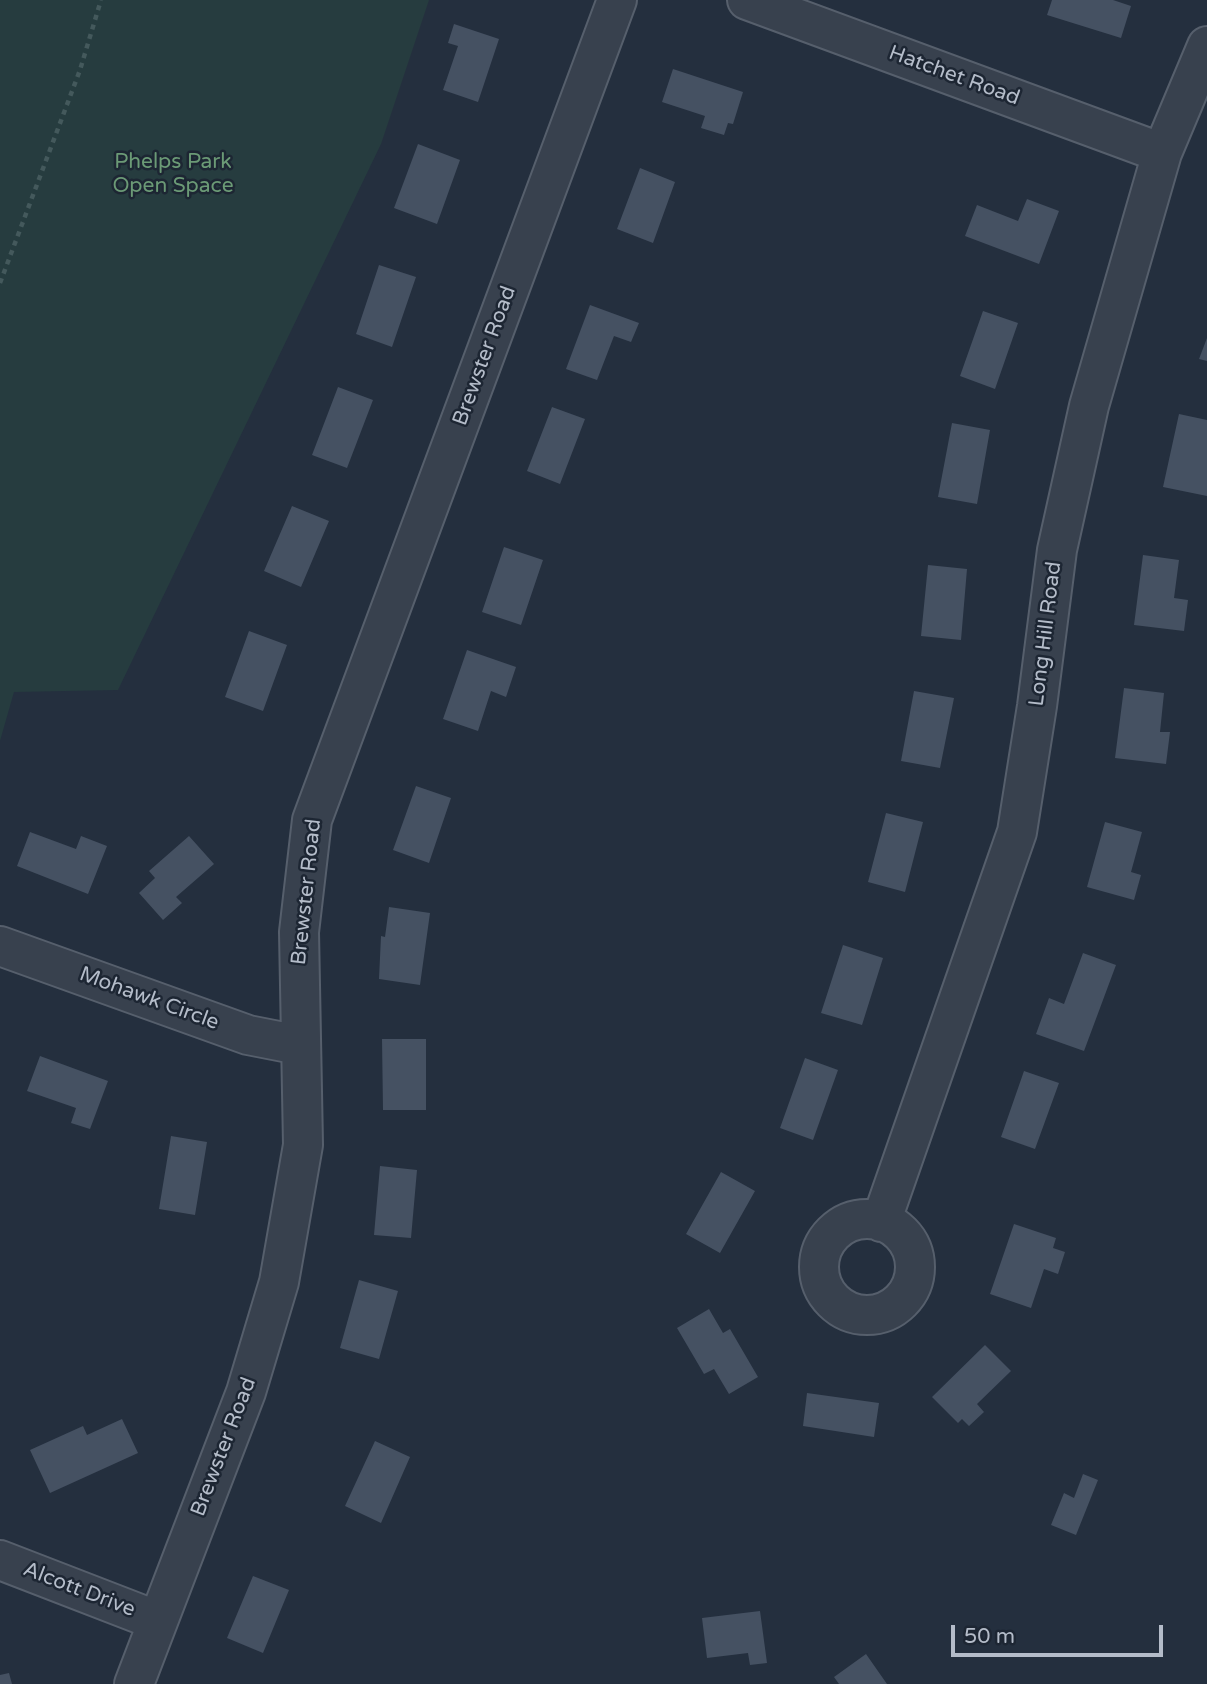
<!DOCTYPE html>
<html>
<head>
<meta charset="utf-8">
<style>
	body { margin:0 }
	#map { position:relative; width:1207px; height:1684px; overflow:hidden; background:#242f3e; font-family:"Varela Round",sans-serif }
	canvas { display:block }
	.scale { position:absolute; left:951px; top:1625px; width:212px; height:32px; box-sizing:border-box; border:4px solid #b4bcc9; border-top:0; padding-left:9px; font-size:21px; line-height:24px; white-space:nowrap; color:#b4bcc9; -webkit-text-stroke:5px #1d2633; paint-order:stroke }
</style>
</head>
<body>
<div id="map">
<canvas width="1207" height="1684"></canvas>
<div class="scale">50 m</div>
</div>
<script>
const g = document.querySelector('canvas').getContext('2d');
g.lineJoin = 'round';
function fillPath(path, color) { g.fillStyle = color; g.fill(path, 'evenodd'); }
function trace(path, color, width, dash) { g.strokeStyle = color; g.lineWidth = width; g.lineCap = dash ? 'butt' : 'round'; g.setLineDash(dash || []); g.stroke(path); }
function write(font, color, halo, rows, align = 'center') {
  g.font = font + ' "Varela Round",sans-serif'; g.lineWidth = 5; g.setLineDash([]); g.textBaseline = 'middle'; g.strokeStyle = halo; g.fillStyle = color; for (const [text, x, y, turn = 0] of rows) {
    g.save(); g.translate(x, y); g.rotate((+turn || 0) * Math.PI / 180); g.textAlign = isNaN(turn) ? turn : align; if (halo) g.strokeText(text, 0, 0); g.fillText(text, 0, 0); g.restore();
  }
}
fillPath(new Path2D(`
	M0 0H429L381 144 118 690 14 692 0 741Z`), '#263c3f');
fillPath(new Path2D(`
	M1052 0H1113L1131 6 1121 38 1047 15Z
	M454 24 499 39 478 102 443 90 458 46 448 43Z
	M673 69 743 92 733 124 728 123 724 135 701 128 705 116 662 102Z
	M418 144 460 160 437 224 394 208Z
	M640 168 675 182 653 243 617 229Z
	M1027 199 1059 211 1039 264 965 236 977 205 1018 221Z
	M379 265 416 277 392 347 356 334Z
	M590 305 639 323 631 342 614 336 597 380 566 369Z
	M983 311 1018 323 995 389 960 376Z
	M1207 338V361L1199 359Z
	M338 387 373 400 347 468 312 455Z
	M552 407 585 419 560 484 527 471Z
	M1179 414 1207 420V496L1163 487Z
	M952 423 990 430 977 504 938 497Z
	M292 506 329 521 301 587 264 571Z
	M504 547 543 560 521 625 482 612Z
	M1143 555 1179 560 1174 598 1188 600 1184 631 1134 625Z
	M928 565 967 569 961 640 921 636Z
	M249 631 287 645 263 711 225 697Z
	M467 650 516 667 506 697 491 691 478 731 443 719Z
	M1124 688 1164 693 1160 732H1170L1166 764 1115 758Z
	M914 691 954 698 940 768 901 761Z
	M416 786 451 798 429 863 393 850Z
	M886 813 923 822 905 892 868 882Z
	M1105 822 1142 832 1131 872 1141 875 1134 900 1087 887Z
	M30 832 76 849 81 836 107 846 88 894 17 866Z
	M189 836 214 864 176 897 182 903 163 920 139 893 155 878 149 871Z
	M389 907 430 913 420 985 379 979 381 936 385 937Z
	M843 945 883 958 862 1025 821 1013Z
	M1083 953 1116 965 1084 1051 1036 1034 1049 998 1064 1004Z
	M382 1039H426V1110H383Z
	M40 1056 108 1081 90 1129 71 1123 76 1108 27 1091Z
	M805 1058 838 1070 813 1140 780 1128Z
	M1024 1071 1059 1083 1035 1149 1001 1137Z
	M171 1136 207 1142 195 1215 159 1209Z
	M380 1166 417 1170 411 1238 374 1235Z
	M721 1172 755 1191 720 1253 686 1234Z
	M1014 1224 1056 1238 1053 1248 1065 1252 1058 1274 1044 1269 1031 1308 990 1294Z
	M359 1280 398 1291 379 1359 340 1348Z
	M709 1309 723 1333 730 1329 758 1377 729 1394 714 1369 704 1374 677 1328Z
	M985 1345 1011 1371 977 1404 984 1412 969 1426 962 1419 958 1423 932 1397Z
	M807 1393 879 1403 874 1437 803 1426Z
	M122 1419 138 1453 50 1493 30 1450 83 1426 87 1435Z
	M375 1441 410 1457 381 1523 345 1506Z
	M1083 1474 1098 1480 1076 1535 1051 1525 1064 1493 1074 1498Z
	M253 1576 289 1590 263 1653 227 1638Z
	M760 1611 767 1663 750 1665 748 1653 707 1658 702 1618Z
	M866 1654 887 1684H839L834 1677Z
	M9 1673 12 1684H0V1675Z`), '#455162');
const minor = new Path2D(`
	M747 0 1162 153
	M0 946 248 1035 299 1045
	M819 1267a48 48 0 1 1 96 0a48 48 0 1 1-96 0Z
	M881 1222 1017 832 1037 706 1057 550 1089 406 1162 153 1207 46
	M0 1560 158 1621
	M134 1684 246 1392 279 1282 303 1145 299 932 312 820 617 0`);
trace(minor, '#565f6c', 42);
trace(new Path2D(`
	M0 283 80 70 101 0`), '#44595c', 4.5, [5, 5]);
trace(minor, '#38414e', 38);
write('21px', '#b4bcc9', '#1d2633', [
	["Hatchet Road",954,76,20],
	["Brewster Road",485,356,-70],
	["Long Hill Road",1046,634,-83],
	["Brewster Road",307,892,-84],
	["Mohawk Circle",149,999,20],
	["Brewster Road",224,1447,-69],
	["Alcott Drive",79,1590,21]
]);
write('21px', '#6b9a76', '#1d2633', [
	["Phelps Park",173,162],
	["Open Space",173,186]
]);
</script>
</body>
</html>
